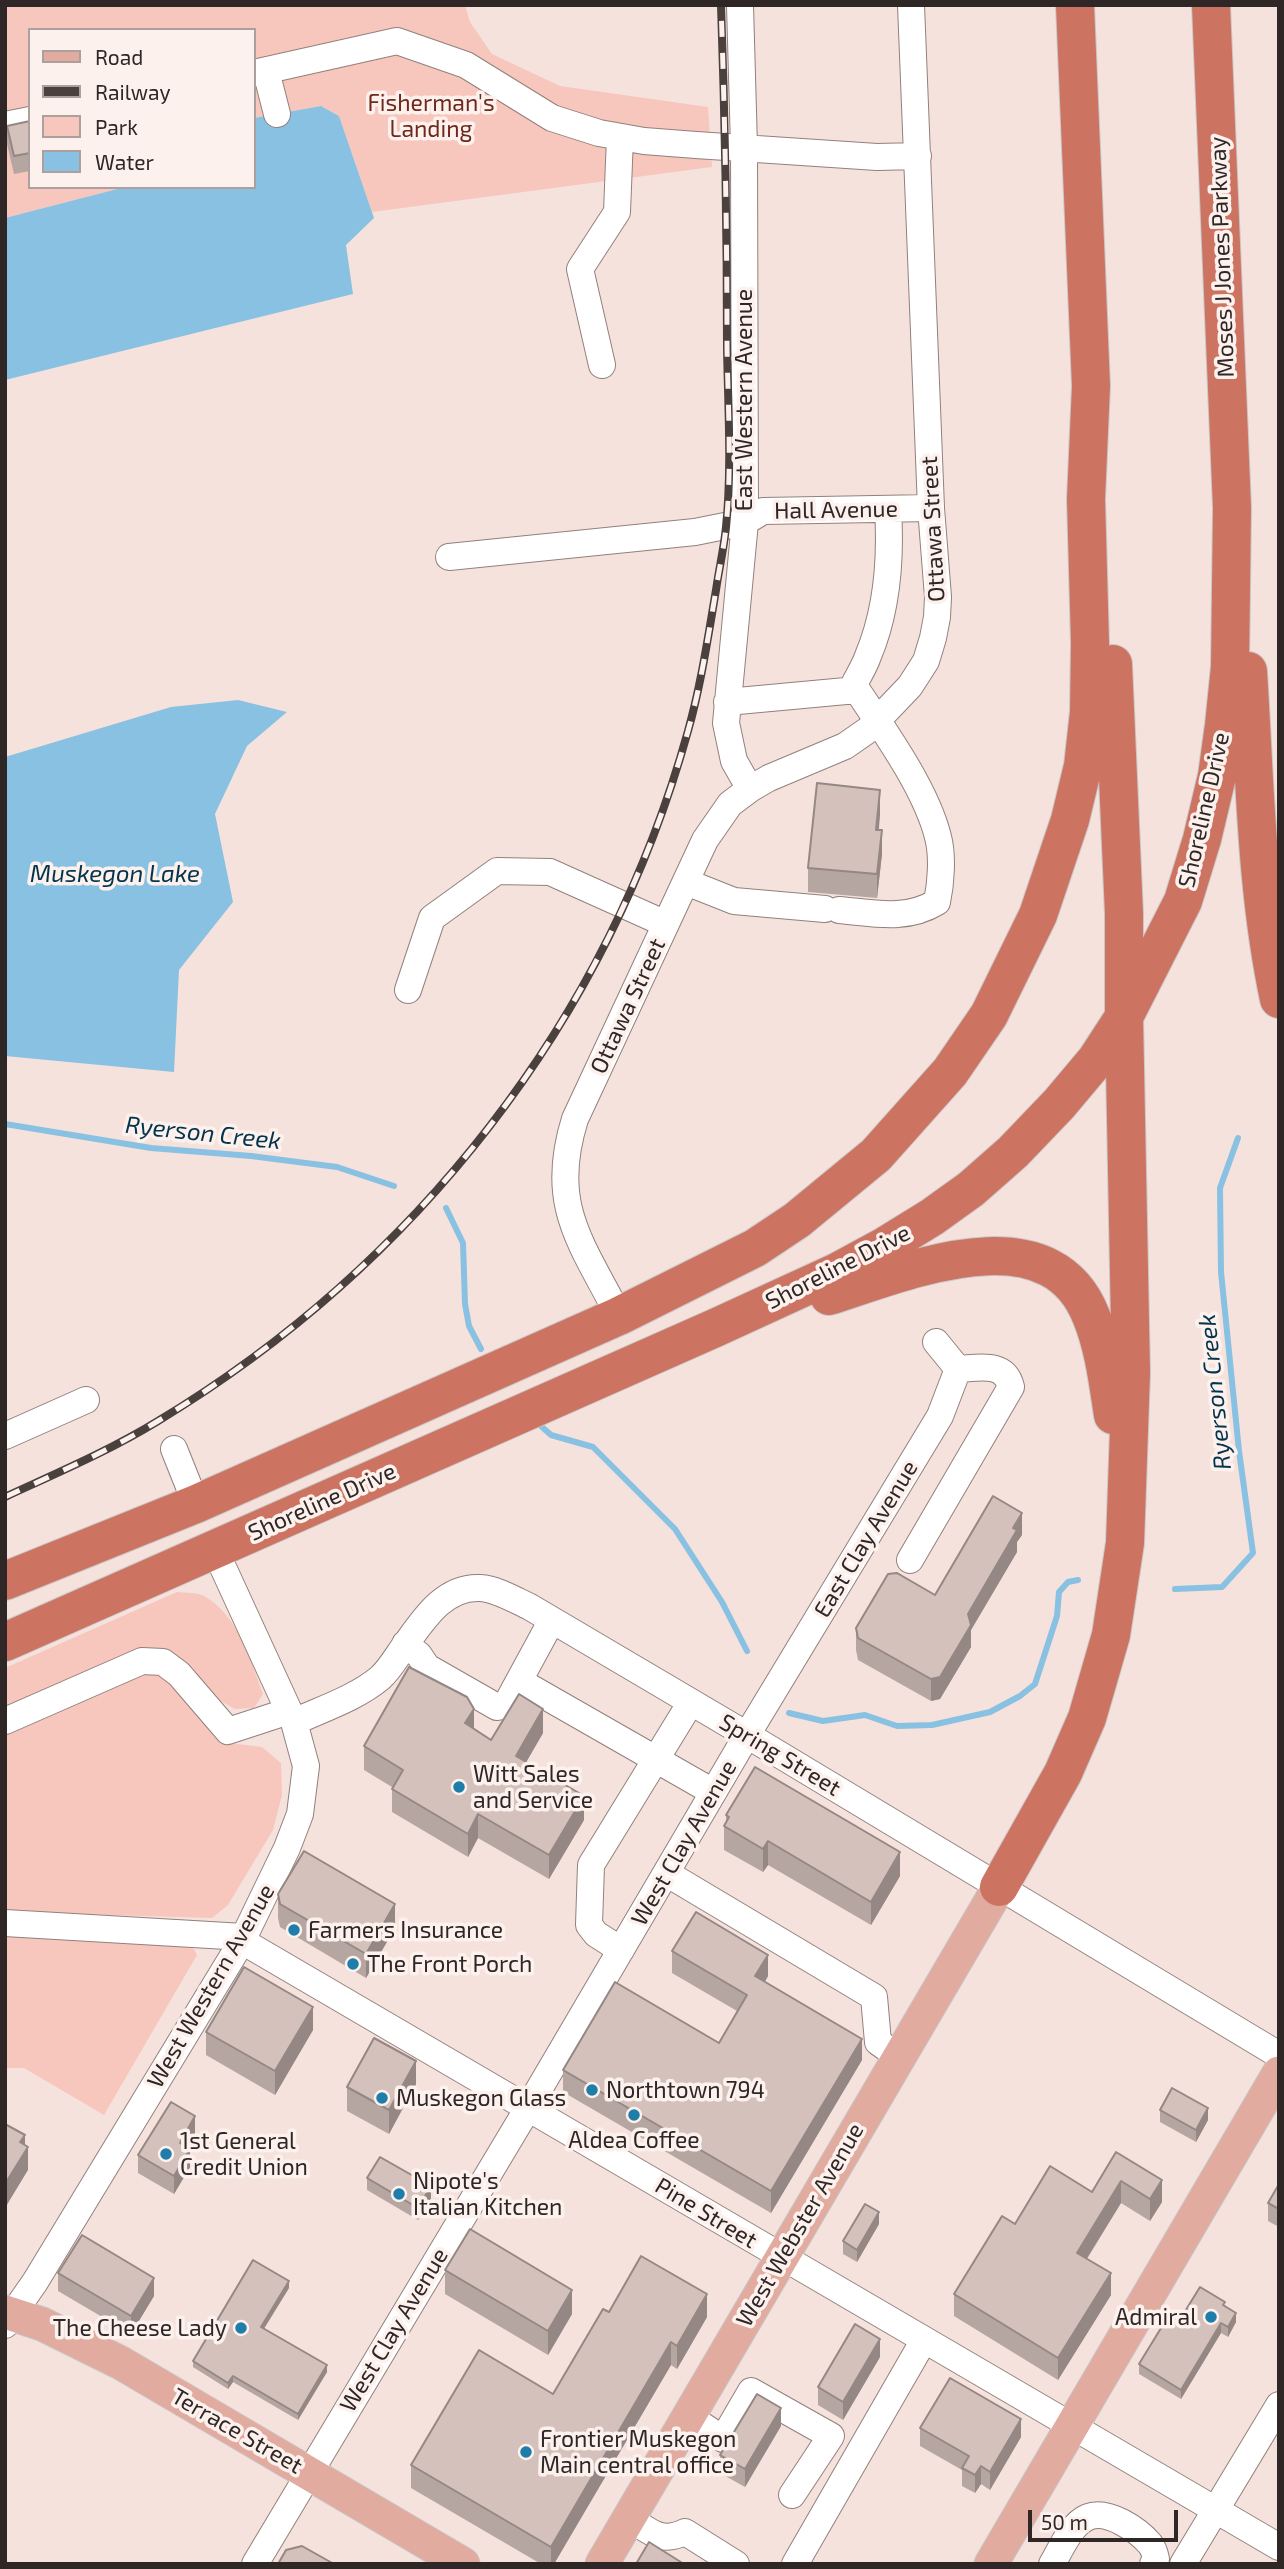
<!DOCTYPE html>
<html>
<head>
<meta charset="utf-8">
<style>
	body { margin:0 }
	#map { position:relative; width:1284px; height:2569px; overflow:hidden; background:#f6e2dd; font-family:"Exo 2",sans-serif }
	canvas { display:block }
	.frame { position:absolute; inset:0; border:7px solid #2f2726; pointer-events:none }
	.legend { position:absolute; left:28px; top:28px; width:228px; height:161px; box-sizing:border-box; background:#fdf1ee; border:2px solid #aba09e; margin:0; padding:9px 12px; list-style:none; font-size:21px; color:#2f2726 }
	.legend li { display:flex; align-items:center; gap:14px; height:35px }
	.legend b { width:35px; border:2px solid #aba09e }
	.scale { position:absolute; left:1028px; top:2510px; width:150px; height:32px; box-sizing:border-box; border:4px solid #2f2726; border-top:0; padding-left:9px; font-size:21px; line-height:24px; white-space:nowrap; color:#2f2726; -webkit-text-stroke:5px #fdf1ee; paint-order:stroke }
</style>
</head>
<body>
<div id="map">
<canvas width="1284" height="2569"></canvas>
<div class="frame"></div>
<ul class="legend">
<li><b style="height:9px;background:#e1aba0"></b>Road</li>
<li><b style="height:9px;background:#4a403e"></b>Railway</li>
<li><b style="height:19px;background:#f7c6bc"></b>Park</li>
<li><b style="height:19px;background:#89c1e2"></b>Water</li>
</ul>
<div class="scale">50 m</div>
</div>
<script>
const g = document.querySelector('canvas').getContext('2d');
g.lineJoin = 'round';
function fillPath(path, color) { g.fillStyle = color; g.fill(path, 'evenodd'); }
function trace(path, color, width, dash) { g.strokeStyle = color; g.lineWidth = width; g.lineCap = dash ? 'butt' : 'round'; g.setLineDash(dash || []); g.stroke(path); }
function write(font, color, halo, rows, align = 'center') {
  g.font = font + ' "Exo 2",sans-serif'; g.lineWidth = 7; g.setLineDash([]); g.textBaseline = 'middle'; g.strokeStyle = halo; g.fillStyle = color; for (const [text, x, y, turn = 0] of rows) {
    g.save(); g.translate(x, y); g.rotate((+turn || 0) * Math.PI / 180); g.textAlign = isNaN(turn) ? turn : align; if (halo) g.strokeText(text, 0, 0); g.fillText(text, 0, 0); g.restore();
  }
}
fillPath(new Path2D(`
	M5 5H465L470 22 492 54 560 86 708 107 712 167 372 212 339 116 321 106 254 118V30H30V187H125L5 218Z
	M177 1592C185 1593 197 1592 204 1596 238 1615 250 1659 263 1694L254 1708 235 1709 215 1698 192 1667 167 1649 140 1651 5 1712V1668Z
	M146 1672 171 1678 230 1743 262 1747 281 1763 282 1795 273 1830 228 1905 212 1918 5 1912V1733Z
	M5 1936 170 1942 194 1949 197 1955 104 2115 24 2068H5Z`), '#f7c6bc');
fillPath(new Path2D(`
	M321 106 339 116 374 218 346 245 353 294 5 380V218L125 187H254V118Z
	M238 700 287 712 247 746 215 814 233 902 179 970 174 1072 5 1056V757L171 707Z`), '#89c1e2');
trace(new Path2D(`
	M5 1124 151 1148 251 1156 337 1167 394 1186
	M446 1208 463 1243 465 1304 469 1326 481 1349
	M542 1427 551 1435 593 1447 675 1529 722 1602 747 1651
	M1175 1589 1222 1587 1253 1553 1239 1451 1221 1272 1220 1188 1238 1138
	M789 1713 823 1721 865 1715 897 1726 932 1725 990 1712 1020 1696 1035 1684 1057 1616 1059 1592 1068 1582 1078 1580`), '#89c1e2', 6);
const minor = new Path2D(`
	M740 5 744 147 745 522 726 723 734 761 750 789
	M266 71 277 114
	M254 73 397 41 466 65 552 118 599 133 644 141 696 145 877 157 918 156
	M5 125 30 120
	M602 365 580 269 617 212 620 137
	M449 557 695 532 745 522 763 511 931 508
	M851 691C856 679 864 668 868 656 887 611 891 557 888 509
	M727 702 857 690C885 732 926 789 938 837 943 856 941 883 937 902 906 921 874 913 839 910
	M686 882 734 901 825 909
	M408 990 432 918 497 871 550 872 666 924
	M619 1316C581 1242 548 1205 575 1119L705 840 730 804 750 789 769 778 845 746 868 730 910 686 926 661 933 638 937 617 938 597 931 508 911 5
	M5 1436 86 1400
	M174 1449 196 1504
	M910 1560 1011 1387C1005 1361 979 1368 958 1369
	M405 1644 419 1655 427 1667 497 1707 503 1706 508 1701 552 1620
	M519 1681 713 1792
	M5 1721 142 1661 163 1662 179 1674 228 1731 289 1711
	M294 1722C322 1709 356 1698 380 1678 389 1670 396 1658 403 1648 422 1622 443 1586 480 1588 497 1589 515 1600 530 1607L747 1735 1279 2055
	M666 1873 874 1997 878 2042 899 2057
	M5 1923 244 1937
	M242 1941 1279 2547
	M621 1950 596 1934 589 1925 591 1865 691 1702
	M5 2325 35 2282 242 1941 287 1848 300 1814 306 1766 294 1722 215 1550
	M688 2416 723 2439 751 2391 831 2436 792 2495
	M629 2518C650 2531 660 2544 685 2532L736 2564
	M255 2564 528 2108 747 1735 940 1416 958 1369 936 1342
	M795 2564 924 2340
	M1052 2564C1061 2549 1071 2524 1088 2517 1108 2509 1138 2530 1150 2544 1154 2549 1155 2554 1156 2559L1153 2564
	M1183 2564 1279 2405`);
const major = new Path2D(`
	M5 2312 42 2324 121 2363 463 2564
	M602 2564 999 1887
	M991 2564 1279 2073`);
const highway = new Path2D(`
	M1248 671C1255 781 1256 891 1279 999
	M829 1296C905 1272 1049 1210 1091 1316 1104 1347 1108 1383 1113 1415
	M5 1581 196 1504 619 1316 755 1248 797 1220 876 1155 950 1072 989 1015 1038 915 1070 820 1083 766 1089 712 1090 643 1086 499 1091 386 1075 5
	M5 1642 715 1328 837 1272 885 1246 932 1217 971 1189 1013 1152 1059 1104 1096 1060 1124 1017 1183 901 1202 839 1217 776 1224 725 1230 667 1232 508 1211 5
	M999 1887 1063 1773 1087 1718 1111 1635 1125 1543 1131 1373 1124 1017V914L1113 664`);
trace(minor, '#92807c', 28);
trace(major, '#c9c7c7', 35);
trace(highway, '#c9c7c7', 40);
trace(minor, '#fff', 26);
trace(major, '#e1aba0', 33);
trace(highway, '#cd7361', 38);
const rail = new Path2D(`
	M5 1497C57 1473 109 1451 158 1421 416 1265 607 1022 688 731 701 685 708 637 716 590 719 569 724 548 726 527 732 468 728 407 727 347 727 233 725 119 721 5`);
trace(rail, '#4a403e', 8);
trace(rail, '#fdf1ee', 5, [16]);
fillPath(new Path2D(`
	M30 121V171L14 174 7 144V126Z
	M880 814 879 830 882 854 877 898 808 892V868Z
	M1022 1535 1017 1542V1552L971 1630V1647L940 1699 931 1701 858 1660 856 1650V1628L935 1595Z
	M474 1728 491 1740 543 1733 526 1762 584 1820 549 1879 478 1838 468 1857 392 1812V1787L364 1770V1746Z
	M726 1815 900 1876 871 1925 768 1865 763 1872 724 1850V1826L726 1823Z
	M278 1894 395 1928 366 1978 280 1927 278 1918Z
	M672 1951 768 1976 765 1982 862 2060 771 2213 563 2092V2070L719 2043 737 2011 672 1973Z
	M313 2030 275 2095 206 2055V2032Z
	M416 2084 389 2134 347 2111V2087Z
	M1160 2110 1208 2120 1196 2142 1160 2122Z
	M195 2134 188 2147 190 2167 174 2194 138 2173V2155Z
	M1116 2152 1162 2202 1150 2221 1121 2203 1087 2259 1111 2295 1058 2380 954 2316V2294L1015 2224 1092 2192Z
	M367 2178 431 2198 418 2220 367 2190Z
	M1279 2184V2227L1268 2221V2203Z
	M879 2224 857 2262 843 2254V2241Z
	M445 2270 572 2314 548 2355 445 2294Z
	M58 2273 154 2296 131 2334 58 2291Z
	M289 2288 264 2329 327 2372 298 2420 233 2382 228 2389 193 2367V2361Z
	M1225 2306 1236 2322 1228 2337 1221 2333 1181 2399 1139 2374V2364L1179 2321Z
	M609 2312 707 2317 677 2369 671 2365 554 2564H541L411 2488V2465L553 2394Z
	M880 2357 843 2420 818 2405V2387Z
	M781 2426 745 2487 720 2473V2455Z
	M920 2428 1021 2437 990 2490 981 2484 975 2493 962 2486V2470L920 2446Z`), '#b6a6a2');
fillPath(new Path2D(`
	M880 790V814L876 853V830Z
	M882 830V854L877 898V874Z
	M1022 1513V1535L1017 1542V1552L971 1630V1647L940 1699 931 1701V1679Z
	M474 1709V1732L465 1723Z
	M543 1709V1733L516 1780V1756Z
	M584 1796V1820L549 1879V1855Z
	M478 1814V1838L468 1857V1834Z
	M768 1841V1865L763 1872V1849Z
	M900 1852V1876L871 1925V1902Z
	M395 1904V1928L366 1978V1954Z
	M768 1955V1976L755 1998V1976Z
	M313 2007V2030L275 2095V2071Z
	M862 2039V2060L771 2213V2191Z
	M416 2061V2084L389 2134V2110Z
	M1208 2108V2120L1196 2142V2130Z
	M195 2116V2134L180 2161V2143Z
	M25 2135V2152L28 2147V2170L5 2208V2184L20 2142Z
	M190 2149V2167L174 2194V2176Z
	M1162 2180V2202L1150 2221V2199Z
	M1121 2181V2203L1077 2274V2253Z
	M431 2186V2198L418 2220V2208Z
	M879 2212V2224L857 2262V2250Z
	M1111 2273V2295L1058 2380V2358Z
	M154 2278V2296L131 2334V2316Z
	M289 2281V2288L261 2333V2327Z
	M572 2290V2314L548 2355V2331Z
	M707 2294V2317L677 2369V2346Z
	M1236 2313V2322L1228 2337V2327Z
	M1221 2323V2333L1181 2399V2390Z
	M880 2339V2357L843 2420V2402Z
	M671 2342V2365L554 2564H551V2547Z
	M327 2365V2372L298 2420V2414Z
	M233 2376V2382L228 2389V2383Z
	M781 2408V2426L745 2487V2469Z
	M1021 2419V2437L990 2490V2472Z
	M981 2466V2484L975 2493V2475Z`), '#948784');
const building = new Path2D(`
	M30 121V153L14 156 7 126Z
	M817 783 880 790 876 830H882L877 874 808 868Z
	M993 1496 1022 1513 1013 1528 1017 1530 968 1614 971 1625 940 1677 931 1679 858 1638 856 1628 888 1574 897 1573 935 1595Z
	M409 1667 467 1697 474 1709 465 1723 491 1740 519 1694 543 1709 516 1756 584 1796 549 1855 478 1814 468 1834 392 1789 403 1770 364 1746Z
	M755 1767 900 1852 871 1902 768 1841 763 1849 724 1826 729 1817 726 1815Z
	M304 1851 395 1904 366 1954 280 1904 278 1894Z
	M696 1912 768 1955 755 1976 862 2039 771 2191 563 2070 615 1982 719 2043 747 1995 672 1951Z
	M244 1967 313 2007 275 2071 206 2032Z
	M374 2038 416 2061 389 2110 347 2087Z
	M1172 2088 1208 2108 1196 2130 1160 2110Z
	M171 2102 195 2116 180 2143 190 2149 174 2176 138 2155Z
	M5 2124 25 2135 20 2142 28 2147 5 2184Z
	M1116 2152 1162 2180 1150 2199 1121 2181 1077 2253 1111 2273 1058 2358 954 2294 1002 2216 1015 2224 1050 2166 1092 2192Z
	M380 2157 431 2186 418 2208 367 2178Z
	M1279 2184V2209L1268 2203Z
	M865 2204 879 2212 857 2250 843 2241Z
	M470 2229 572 2290 548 2331 445 2270Z
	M82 2235 154 2278 131 2316 58 2273Z
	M641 2256 707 2294 677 2346 671 2342 551 2547 411 2465 479 2350 553 2394 603 2309 609 2312Z
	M253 2260 289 2281 261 2327 327 2365 298 2414 233 2376 228 2383 193 2361Z
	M1200 2287 1225 2302 1223 2305 1236 2313 1228 2327 1221 2323 1181 2390 1139 2364 1169 2315 1179 2321Z
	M855 2324 880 2339 843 2402 818 2387Z
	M950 2378 1021 2419 990 2472 981 2466 975 2475 962 2468 969 2456 920 2428Z
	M757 2394 781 2408 745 2469 720 2455Z
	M649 2542 684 2564H636Z
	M302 2546 334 2564H278L286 2550Z`);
fillPath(building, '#d4c1bc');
trace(building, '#948784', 2);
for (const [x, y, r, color] of [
	[459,1787,7,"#1e7da9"],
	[294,1930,7,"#1e7da9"],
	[353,1964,7,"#1e7da9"],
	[592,2090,7,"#1e7da9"],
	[382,2098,7,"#1e7da9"],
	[634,2115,7,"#1e7da9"],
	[166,2154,7,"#1e7da9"],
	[399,2194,7,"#1e7da9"],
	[1211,2317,7,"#1e7da9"],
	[241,2328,7,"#1e7da9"],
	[526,2452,7,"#1e7da9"]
]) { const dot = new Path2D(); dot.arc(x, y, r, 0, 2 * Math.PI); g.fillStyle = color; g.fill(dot); trace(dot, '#fdf1ee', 2.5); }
write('23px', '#6f281a', '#fdf1ee', [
	["Fisherman's",431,103],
	["Landing",431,129]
]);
write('23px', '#2f2726', '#fdf1ee', [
	["Moses J Jones Parkway",1222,257,-92],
	["East Western Avenue",744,400,-90],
	["Hall Avenue",836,510,-1],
	["Ottawa Street",933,529,-93],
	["Shoreline Drive",1204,810,-77],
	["Ottawa Street",628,1006,-65],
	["Shoreline Drive",838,1267,-27],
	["Shoreline Drive",322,1502,-24],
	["East Clay Avenue",866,1539,-59],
	["Spring Street",780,1755,31],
	["West Clay Avenue",684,1843,-60],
	["West Western Avenue",211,1986,-60],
	["Pine Street",706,2213,31],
	["West Webster Avenue",800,2225,-60],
	["West Clay Avenue",394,2330,-59],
	["Terrace Street",237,2431,30]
]);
write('23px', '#2f2726', '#fdf1ee', [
	["Witt Sales",473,1774],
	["and Service",473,1800],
	["Farmers Insurance",308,1930],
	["The Front Porch",367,1964],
	["Northtown 794",606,2090],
	["Muskegon Glass",396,2098],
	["Aldea Coffee",634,2140,"center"],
	["1st General",180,2141],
	["Credit Union",180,2167],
	["Nipote's",413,2181],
	["Italian Kitchen",413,2207],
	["Admiral",1197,2317,"right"],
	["The Cheese Lady",227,2328,"right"],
	["Frontier Muskegon",540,2439],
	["Main central office",540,2465]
], 'left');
write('italic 24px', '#03344b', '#fdf1ee', [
	["Muskegon Lake",115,874],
	["Ryerson Creek",203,1133,6],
	["Ryerson Creek",1215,1392,-96]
]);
</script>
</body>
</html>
